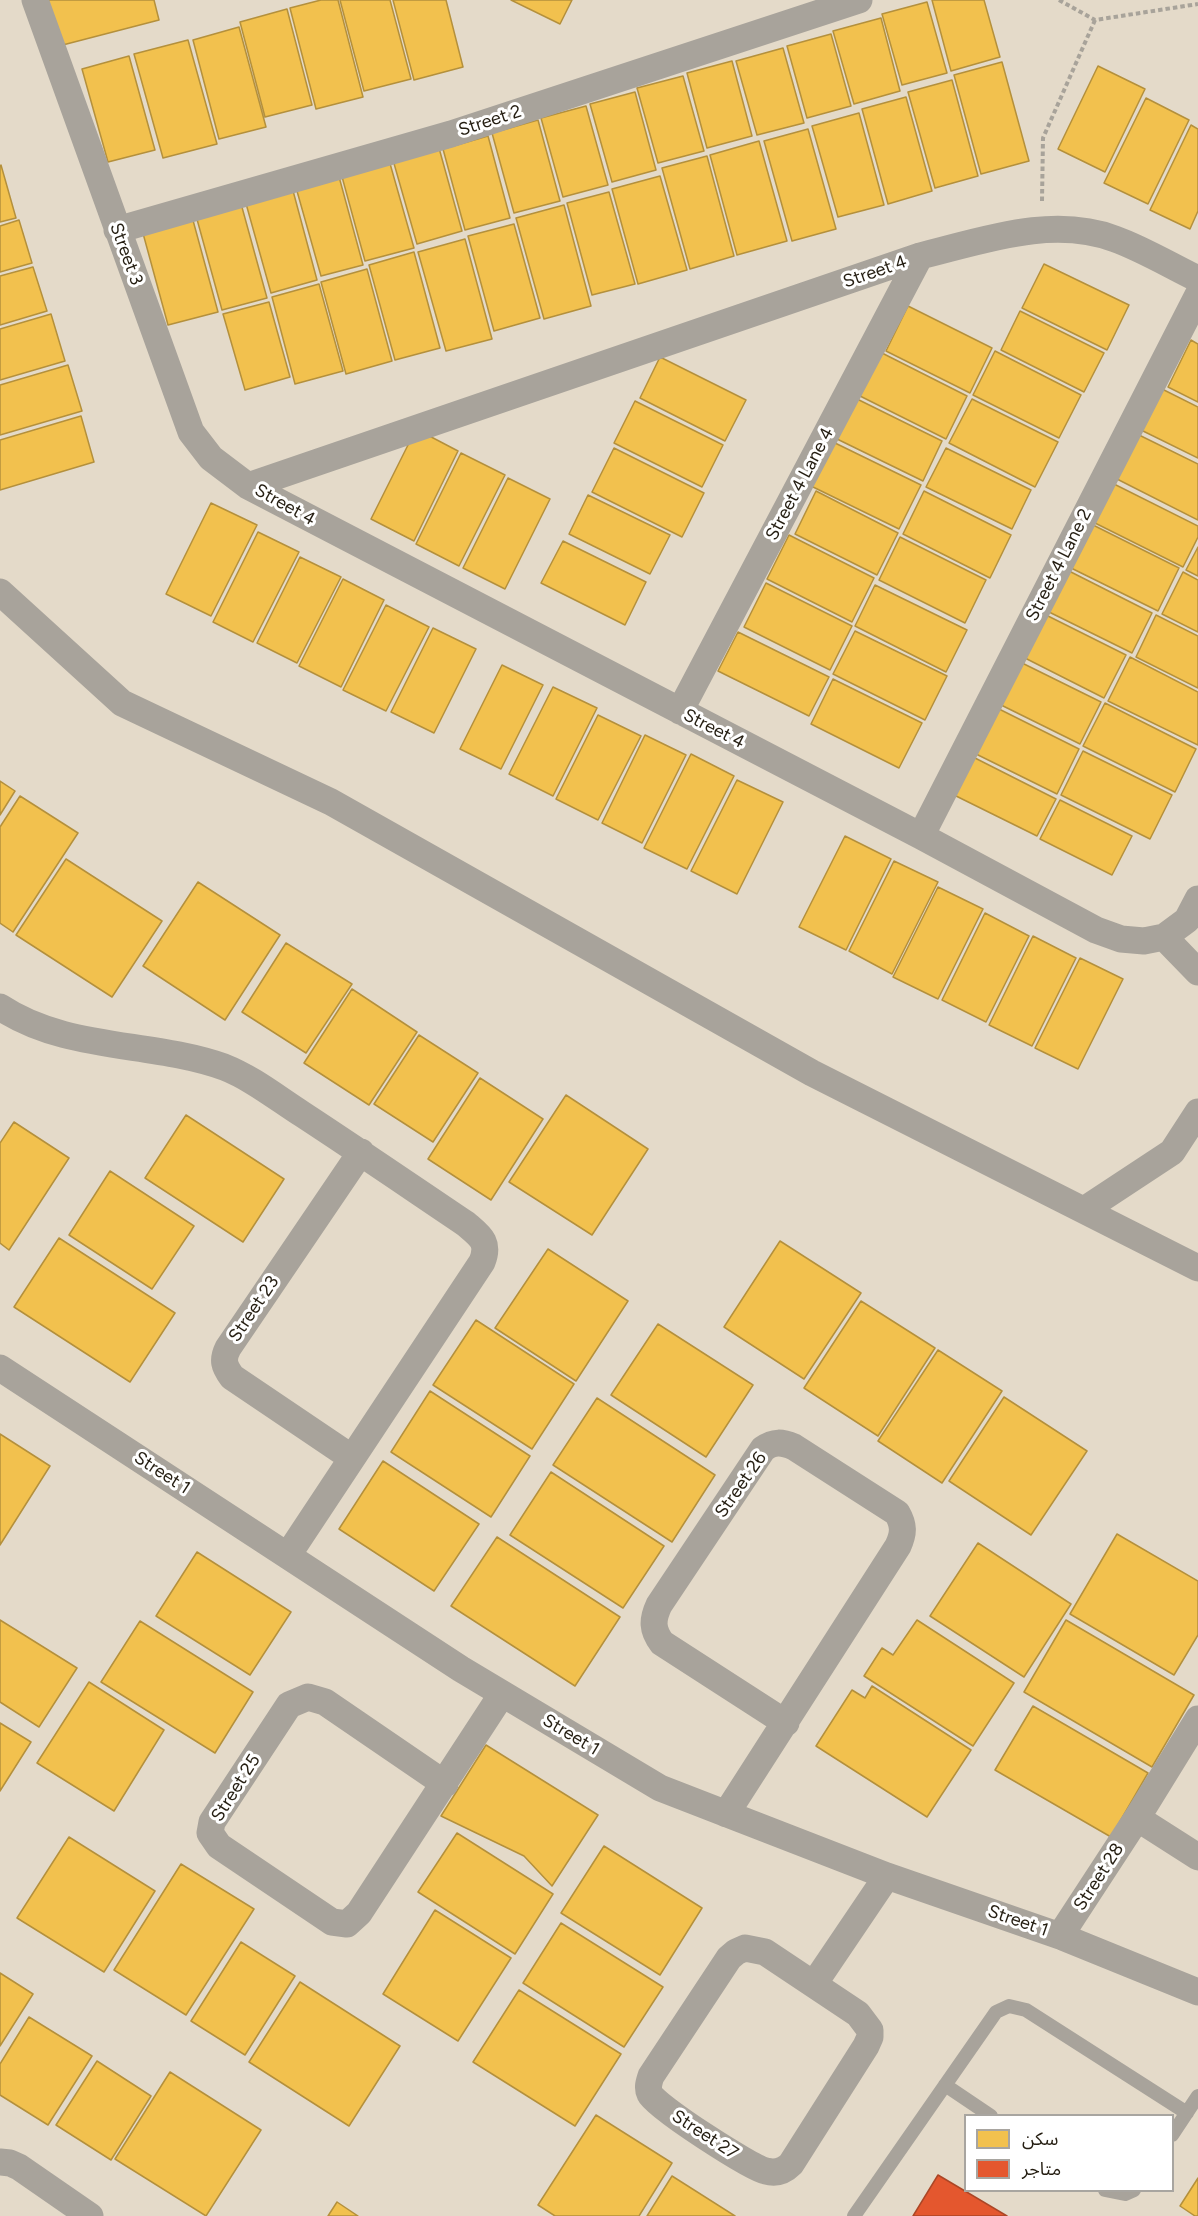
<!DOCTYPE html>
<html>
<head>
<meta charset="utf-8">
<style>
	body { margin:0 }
	#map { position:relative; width:1198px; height:2216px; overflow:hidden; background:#e4dac9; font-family:Figtree,"Noto Sans Arabic",sans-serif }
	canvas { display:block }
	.legend { position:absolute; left:964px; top:2114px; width:210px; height:78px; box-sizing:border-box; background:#fff; border:2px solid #a8a5a0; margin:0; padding:8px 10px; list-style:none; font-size:18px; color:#251e12 }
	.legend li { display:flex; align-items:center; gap:12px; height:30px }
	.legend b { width:30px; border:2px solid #a8a5a0 }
</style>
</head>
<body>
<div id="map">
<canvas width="1198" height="2216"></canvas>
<ul class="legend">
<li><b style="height:16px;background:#f2c14e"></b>سكن</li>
<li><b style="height:16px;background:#e4572e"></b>متاجر</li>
</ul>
</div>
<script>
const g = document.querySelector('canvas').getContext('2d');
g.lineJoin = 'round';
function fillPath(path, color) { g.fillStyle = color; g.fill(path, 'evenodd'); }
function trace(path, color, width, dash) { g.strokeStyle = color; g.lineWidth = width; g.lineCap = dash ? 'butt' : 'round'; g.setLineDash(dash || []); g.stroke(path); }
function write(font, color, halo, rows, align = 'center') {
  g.font = font + ' Figtree,sans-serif'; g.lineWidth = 6; g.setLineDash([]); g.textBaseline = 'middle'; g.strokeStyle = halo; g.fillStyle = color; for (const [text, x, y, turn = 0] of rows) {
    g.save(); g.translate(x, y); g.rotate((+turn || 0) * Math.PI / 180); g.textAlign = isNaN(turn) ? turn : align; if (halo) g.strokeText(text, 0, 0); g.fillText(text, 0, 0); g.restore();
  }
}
const homes = new Path2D(`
	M50 0H154L159 20 55 47 43 2Z
	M321 0H338L363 97 316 109 290 8Z
	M340 0H390L411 79 364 91Z
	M393 0H446L463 67 414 80Z
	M511 0H572L560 24Z
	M932 0H984L1000 57 951 71Z
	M927 2 947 73 902 85 882 14Z
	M287 9 312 105 265 117 240 22Z
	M881 18 900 91 854 104 833 31Z
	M239 27 266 127 219 139 193 40Z
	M831 34 851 106 807 118 787 46Z
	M188 40 217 144 163 158 134 54Z
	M783 48 804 123 757 135 736 61Z
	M129 56 155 150 108 162 82 69Z
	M732 61 752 136 707 148 687 73Z
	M1002 62 1029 161 981 174 954 75Z
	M1098 66 1145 89 1105 172 1058 149Z
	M683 76 704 151 658 163 637 88Z
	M952 80 978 176 935 188 908 92Z
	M635 92 656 170 612 182 590 104Z
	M906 97 932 191 888 204 862 109Z
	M1146 98 1189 120 1148 204 1104 183Z
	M586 106 608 185 563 197 541 118Z
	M859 113 884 205 838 217 812 126Z
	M538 120 560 201 514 213 492 133Z
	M1191 125 1198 129V211L1190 229 1150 210Z
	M808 129 836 229 792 241 764 141Z
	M488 136 510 218 465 230 443 149Z
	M759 141 787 241 737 255 710 155Z
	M439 148 462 231 417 244 393 160Z
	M707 156 734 256 690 269 662 168Z
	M389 160 414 248 365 261 341 173Z
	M1 165 16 218 0 222V166Z
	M338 173 363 265 321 276 295 184Z
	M660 176 687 270 638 284 612 189Z
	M292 187 317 280 271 293 245 200Z
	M609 192 635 284 592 295 567 203Z
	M240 200 267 298 222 310 195 212Z
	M564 205 591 306 544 319 516 218Z
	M191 213 218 312 168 325 141 226Z
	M19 220 32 263 0 272V226Z
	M514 224 540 318 494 331 468 236Z
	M465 239 492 339 446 351 418 252Z
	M414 252 440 348 395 360 369 265Z
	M1044 264 1129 305 1107 350 1022 308Z
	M33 267 47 311 0 325V276Z
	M367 269 392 361 346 374 321 282Z
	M319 284 343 371 295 384 272 297Z
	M269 302 290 377 245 390 223 314Z
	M908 306 992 348 970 393 886 351Z
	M1020 311 1104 353 1084 392 1001 350Z
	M51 314 65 361 0 380V329Z
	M1191 340 1198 344V402L1168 387Z
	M878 351 967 396 946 439 856 394Z
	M995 351 1081 395 1059 438 973 395Z
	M660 357 746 400 725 441 640 398Z
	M68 365 82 411 0 435V385Z
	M1162 389 1198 407V458L1141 430Z
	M855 398 942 441 923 481 835 438Z
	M972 399 1058 442 1035 487 949 443Z
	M635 401 723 445 702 487 614 443Z
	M81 416 94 462 0 490V440Z
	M416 429 458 451 414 541 371 519Z
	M1135 433 1198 464V520L1113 477Z
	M833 442 921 485 899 529 811 486Z
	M614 448 704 493 682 537 592 492Z
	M946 448 1031 490 1012 529 926 487Z
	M461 453 505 475 459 566 416 544Z
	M508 478 550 499 505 589 463 568Z
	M1108 481 1198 526V537L1183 567 1089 520Z
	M816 491 898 533 877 575 795 534Z
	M924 491 1011 535 990 578 903 534Z
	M588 495 670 535 650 574 569 534Z
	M211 503 257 525 211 616 166 594Z
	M1085 521 1179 568 1158 611 1063 564Z
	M258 532 299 552 253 642 213 622Z
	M789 535 874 578 852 622 767 579Z
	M900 537 986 580 965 623 879 580Z
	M563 541 646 582 625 625 541 583Z
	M1198 547V576L1186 570Z
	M300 557 341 577 297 663 257 643Z
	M1063 568 1152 613 1132 653 1043 609Z
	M1183 572 1198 580V632L1162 614Z
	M343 579 384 600 341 687 299 666Z
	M766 583 852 626 830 670 744 627Z
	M875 585 967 630 946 672 855 626Z
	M386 605 429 627 386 711 343 690Z
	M1040 612 1126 655 1104 698 1019 655Z
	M1156 615 1198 636V688L1136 657Z
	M433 628 476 649 434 733 391 712Z
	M855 631 947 676 925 720 833 674Z
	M738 632 829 677 809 716 718 671Z
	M1130 657 1198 692V745L1108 701Z
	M1016 660 1101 702 1080 744 995 702Z
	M502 665 543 685 501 769 460 749Z
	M833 679 922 723 899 768 811 724Z
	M553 687 597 708 553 796 509 774Z
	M1105 703 1196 749 1175 792 1083 746Z
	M995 707 1079 749 1057 794 972 752Z
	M598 715 641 736 598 820 556 799Z
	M645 735 686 755 642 843 602 823Z
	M1083 751 1172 795 1150 839 1061 795Z
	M691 754 734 776 687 869 644 848Z
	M971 756 1056 799 1037 836 952 794Z
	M737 780 783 802 737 894 691 871Z
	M0 781 15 791 0 815Z
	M20 796 78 833 13 932 0 923V827Z
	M1060 800 1132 836 1112 875 1040 839Z
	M845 836 891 859 846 950 799 927Z
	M66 859 162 921 112 997 16 935Z
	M894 861 938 882 892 974 849 951Z
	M198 882 280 935 225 1020 143 966Z
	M938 887 983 909 938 999 893 977Z
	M985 913 1029 936 986 1022 942 1000Z
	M1033 936 1076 958 1032 1046 989 1025Z
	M286 943 352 984 306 1053 242 1012Z
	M1080 958 1123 979 1078 1069 1035 1048Z
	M352 989 417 1032 369 1105 304 1063Z
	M419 1035 478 1073 433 1142 374 1104Z
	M480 1078 543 1119 491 1200 428 1159Z
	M566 1095 648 1149 592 1235 509 1182Z
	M186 1115 284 1179 243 1242 145 1178Z
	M14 1122 69 1158 9 1250 0 1243V1143Z
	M110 1171 194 1226 152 1289 69 1235Z
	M59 1238 175 1313 130 1382 14 1307Z
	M780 1241 861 1293 804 1379 724 1327Z
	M548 1249 628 1301 576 1381 495 1328Z
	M861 1301 935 1348 878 1436 804 1388Z
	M476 1320 574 1384 532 1449 433 1385Z
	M658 1324 753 1385 706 1457 611 1395Z
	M938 1350 1002 1391 942 1483 878 1441Z
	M430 1391 530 1456 491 1517 391 1452Z
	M1004 1397 1087 1451 1031 1535 949 1481Z
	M597 1398 715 1475 672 1542 553 1465Z
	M0 1434 50 1466 0 1545Z
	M383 1461 479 1524 434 1591 339 1529Z
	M551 1472 664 1546 623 1608 510 1535Z
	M1117 1534 1198 1581V1635L1174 1675 1070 1614Z
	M497 1537 620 1617 575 1686 451 1606Z
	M978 1543 1071 1604 1024 1677 930 1616Z
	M197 1552 291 1612 250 1675 156 1616Z
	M0 1620 77 1668 39 1727 0 1702Z
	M917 1620 1014 1683 973 1746 864 1676 882 1648 893 1655Z
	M1066 1620 1194 1695 1152 1767 1024 1692Z
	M140 1621 253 1692 215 1753 101 1682Z
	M89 1682 164 1730 114 1811 37 1763Z
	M872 1686 971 1750 927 1817 816 1746 852 1690 865 1698Z
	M1033 1706 1148 1773 1111 1837 995 1770Z
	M0 1723 31 1742 0 1791Z
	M486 1745 598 1815 552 1886 524 1856 441 1816Z
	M457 1833 553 1894 515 1954 418 1892Z
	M69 1837 155 1891 104 1972 17 1918Z
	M604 1846 702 1908 660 1975 561 1913Z
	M181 1864 254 1909 186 2015 114 1970Z
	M435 1910 511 1958 458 2041 383 1994Z
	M561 1923 663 1987 624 2047 523 1983Z
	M241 1942 295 1976 245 2055 191 2021Z
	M0 1973 33 1994 0 2046Z
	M300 1982 400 2046 349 2126 249 2062Z
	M519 1990 621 2054 575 2126 473 2062Z
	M29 2017 92 2056 48 2125 0 2095V2064Z
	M97 2061 151 2096 111 2160 56 2125Z
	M170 2072 261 2130 206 2216 115 2159Z
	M596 2115 672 2163 639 2216H555L538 2205Z
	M672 2176 735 2216H647Z
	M1198 2178V2216H1195L1180 2206Z
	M337 2202 358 2216H328Z`);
fillPath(homes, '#f2c14e');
trace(homes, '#b4903c', 1.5);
const shops = new Path2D(`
	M938 2175 1007 2216H913Z`);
fillPath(shops, '#e4572e');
trace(shops, '#ab4626', 1.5);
trace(new Path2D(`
	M1059 0 1095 20 1198 4
	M1042 201 1043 138 1095 20`), '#a8a39a', 4, [4.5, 3]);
trace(new Path2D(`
	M945 2085 991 2116
	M1172 2135 1198 2096
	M1105 2190 1125 2194 1134 2190
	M854 2216 996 2012 1009 2006 1026 2010 1187 2113`), '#a8a39b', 14);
trace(new Path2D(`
	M35 0 191 432 211 458 248 486 921 836 1096 930 1121 939 1144 941 1164 937 1187 920 1198 899
	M117 230 451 134 859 0
	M248 486 920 256C982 241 1052 215 1115 239 1143 249 1171 266 1198 279
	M0 592 122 703 331 802 812 1073 1198 1268
	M680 711 920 256
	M921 836 1198 295
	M1164 937 1198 972
	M0 1007C66 1051 151 1041 224 1067 252 1078 277 1098 302 1114 357 1150 411 1187 466 1224 480 1236 490 1242 482 1262L288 1555
	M1084 1210 1172 1152 1198 1112
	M0 1368 461 1669 660 1788 887 1876 1060 1936 1198 1992
	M352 1458 232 1377C224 1366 222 1360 228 1348L361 1152
	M445 1784 325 1702 308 1697 289 1705 212 1822 210 1833 219 1846 332 1922 347 1924 359 1913 502 1694
	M726 1814 898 1546C904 1533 904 1525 897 1513L794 1447C782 1442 774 1441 763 1449L659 1605C652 1620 652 1630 662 1643L786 1723
	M1137 1818 1198 1857
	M1060 1936 1137 1818 1198 1719
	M745 1948 765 1952 858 2014 870 2030V2037L866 2046 791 2164C784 2171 776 2174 766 2171 751 2168 655 2106 650 2094 647 2088 649 2082 651 2076L729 1958 736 1952Z
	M814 1984 887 1876
	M0 2162 10 2163 19 2167 90 2216`), '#a8a39b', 27);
write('18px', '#251e12', '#fff', [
	["Street 2",490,121,-18],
	["Street 3",126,254,70],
	["Street 4",875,272,-19],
	["Street 4 Lane 4",800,484,-62],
	["Street 4",285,505,29],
	["Street 4 Lane 2",1059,565,-63],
	["Street 4",714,729,27],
	["Street 23",254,1309,-56],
	["Street 1",162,1473,33],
	["Street 26",741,1485,-55],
	["Street 1",571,1735,31],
	["Street 25",236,1788,-58],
	["Street 28",1099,1877,-57],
	["Street 1",1018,1921,19],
	["Street 27",705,2135,33]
]);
</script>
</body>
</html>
